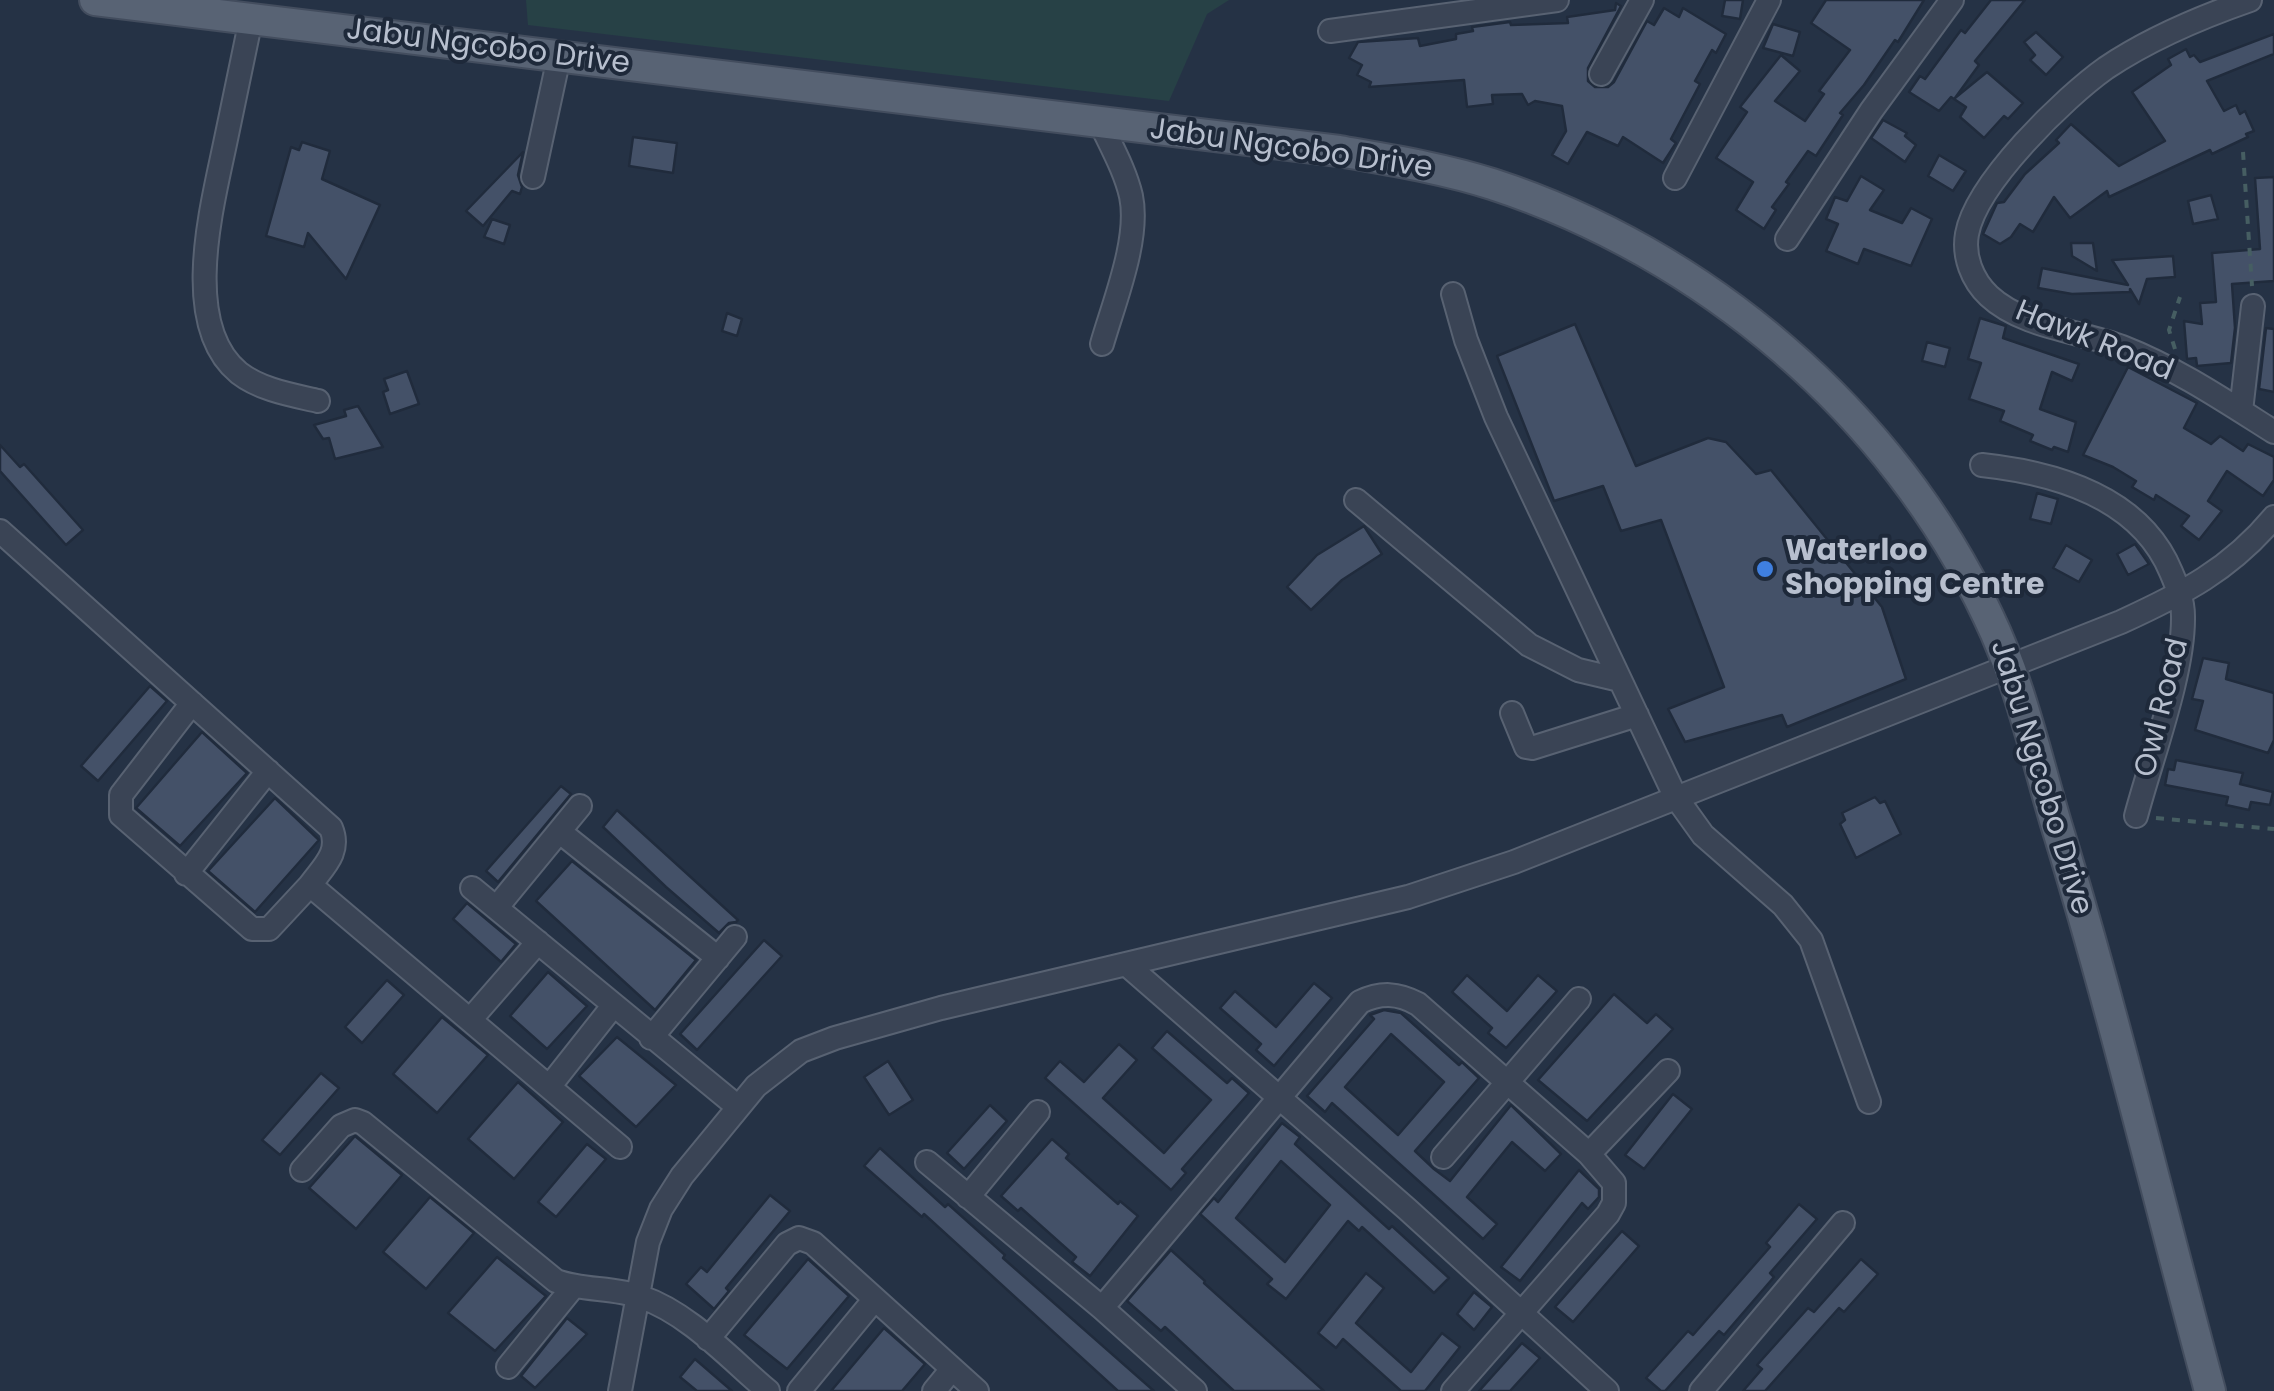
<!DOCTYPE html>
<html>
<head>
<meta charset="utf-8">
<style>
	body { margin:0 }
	canvas { display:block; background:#253245 }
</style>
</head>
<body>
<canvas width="2274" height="1391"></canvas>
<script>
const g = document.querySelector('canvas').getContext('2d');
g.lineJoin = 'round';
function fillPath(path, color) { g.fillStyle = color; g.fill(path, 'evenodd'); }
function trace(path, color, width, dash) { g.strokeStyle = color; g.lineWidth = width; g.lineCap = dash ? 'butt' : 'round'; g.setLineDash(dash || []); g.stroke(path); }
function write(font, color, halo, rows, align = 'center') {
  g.font = font + ' Poppins,sans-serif'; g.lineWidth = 8; g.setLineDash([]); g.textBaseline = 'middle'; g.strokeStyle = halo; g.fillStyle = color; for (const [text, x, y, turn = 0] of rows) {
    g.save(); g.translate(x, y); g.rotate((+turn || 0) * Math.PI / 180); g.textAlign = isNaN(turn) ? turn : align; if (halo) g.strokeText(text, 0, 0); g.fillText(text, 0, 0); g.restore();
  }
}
fillPath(new Path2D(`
	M526 0H1229L1207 14 1169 101 528 25Z`), '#274146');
const building = new Path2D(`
	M1725 0H1743L1740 19 1722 16Z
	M1826 0H1924L1898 42 1895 40 1864 85 1840 113 1843 115 1816 156 1808 151 1786 182 1789 184 1772 207 1776 210 1764 229 1736 210 1753 182 1716 158 1747 112 1740 107 1781 55 1800 71 1775 101 1805 121 1824 94 1819 91 1850 50 1811 23Z
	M1991 0H2025L1975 61 1979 65 1955 98 1987 72 2023 103 2008 119 2004 116 1984 138 1960 117 1966 107 1951 97 1939 111 1909 92 1920 76 1925 79 1961 30 1965 33Z
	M1616 3 1621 6 1588 68V81L1595 87H1608L1614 82 1647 21 1654 25 1664 8 1679 17 1683 8 1726 34 1716 53 1712 50 1695 81 1700 84 1671 139 1676 143 1663 163 1623 137 1618 146 1587 132 1568 164 1552 155 1566 131 1562 106 1535 101 1528 105 1522 94 1492 95 1493 104 1467 107 1464 80 1369 87 1371 82 1357 75 1362 65 1349 58 1358 42 1418 38 1420 46 1456 39V34L1473 31 1472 27 1510 22 1511 25 1568 23 1567 17 1615 10Z
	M1773 24 1800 32 1793 56 1763 48Z
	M2036 32 2063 57 2046 75 2030 60 2035 55 2024 42Z
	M2274 34V54L2207 81 2224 111 2236 105 2240 114 2245 111 2254 131 2246 134 2248 137 2212 154 2210 150 2109 197 2107 191 2070 218 2054 197 2033 232 2020 224 2011 237 2000 244 1983 234 1997 203 2004 202 2025 174 2059 143 2056 140 2071 124 2119 166 2165 141 2132 92 2171 65 2168 59 2186 49 2190 57 2194 55 2200 62Z
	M1883 120 1907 133 1905 136 1916 145 1905 162 1871 138Z
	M633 137 677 143 673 173 629 166Z
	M302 142 330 151 322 179 380 205 346 279 308 233 304 247 266 236 291 147 299 150Z
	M523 152 518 175 522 187 520 194 512 191 483 226 466 211Z
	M1939 155 1966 171 1953 191 1928 176Z
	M1861 176 1884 190 1870 210 1902 223 1911 208 1932 219 1911 266 1864 249 1858 264 1826 251 1838 224 1826 219 1835 197 1847 201Z
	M2274 177V281L2232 284 2235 328 2231 363 2197 366 2196 358 2187 359 2184 321 2202 324 2200 303 2216 302 2212 253 2260 249 2255 178Z
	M2211 195 2218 219 2193 224 2188 201Z
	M492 219 510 225 504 244 484 237Z
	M2071 243H2093L2097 271 2072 256Z
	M2173 256 2175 277 2147 279 2139 304 2130 289V292L2072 294 2038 288 2042 268 2128 285 2112 260Z
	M727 313 742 319 737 336 722 331Z
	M1980 318 2006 326 2003 338 2079 364 2072 381 2052 372 2040 409 2076 422 2068 452 2054 447 2052 450 2030 441 2033 435 2000 421 2004 411 1969 399 1981 363 1968 359Z
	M1575 324 1636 466 1708 438 1726 442 1756 474 1771 470 1882 607 1906 679 1787 727 1782 715 1685 742 1668 709 1724 687 1661 520 1621 531 1603 486 1554 501 1497 356Z
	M2266 328 2274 329V392L2259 389Z
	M1927 342 1950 348 1945 367 1922 361Z
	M2128 367 2197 403 2184 428 2211 444 2220 436 2243 451 2248 444 2274 457V480L2263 496 2227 471 2208 501 2222 511 2199 540 2181 526 2189 516 2156 495 2154 500 2132 487 2136 481 2113 467 2083 455Z
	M407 371 419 404 390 414 383 392 388 390 384 379Z
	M358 406 383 447 335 459 329 438 323 439 314 425 346 416 344 410Z
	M0 445 20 467 24 464 83 530 66 545 0 471Z
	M2037 493 2058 499 2051 524 2030 519Z
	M1364 526 1382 554 1342 580 1311 610 1287 587 1317 555Z
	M2135 544 2149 564 2128 575 2117 554Z
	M2066 545 2092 560 2079 582 2053 568Z
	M2203 658 2229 663 2226 679 2274 693V740L2268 753 2195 730 2203 701 2192 699Z
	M150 686 167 701 98 781 81 766Z
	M202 732 247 773 180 846 136 808Z
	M2176 760 2243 773 2240 784 2273 792 2270 805 2251 802 2249 810 2226 805 2228 797 2165 785 2168 769 2174 770Z
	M561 786 571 794 498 882 486 871Z
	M1875 797 1880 803 1885 801 1901 834 1856 858 1840 824 1845 820 1842 813Z
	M275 798 319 840 255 912 208 871Z
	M617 810 738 920 736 922 729 923 719 933 666 887 603 827Z
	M572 861 696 960 655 1010 536 901Z
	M467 903 516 944 501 962 453 919Z
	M764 940 782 956 697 1050 680 1034Z
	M548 972 587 1006 547 1049 510 1016Z
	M1467 975 1507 1011 1538 975 1557 991 1506 1048 1488 1033 1492 1028 1452 992Z
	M387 980 404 995 362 1043 345 1027Z
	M1314 983 1332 998 1274 1066 1256 1050 1261 1044 1220 1008 1235 991 1276 1027Z
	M1614 994 1647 1023 1656 1014 1673 1029 1587 1121 1538 1080Z
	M1384 1010 1401 1013 1459 1065 1462 1062 1479 1078 1415 1151 1434 1169 1450 1181 1511 1105 1561 1154 1545 1171 1512 1142 1467 1197 1497 1224 1483 1239 1332 1103 1325 1112 1307 1096 1374 1019 1370 1015ZM1391 1034 1444 1082 1398 1135 1345 1087Z
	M442 1017 488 1055 437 1113 393 1074Z
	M1167 1031 1227 1083 1232 1078 1249 1093 1182 1169 1186 1173 1171 1190 1045 1078 1060 1061 1084 1082 1119 1044 1137 1060 1103 1098 1164 1153 1211 1100 1152 1048Z
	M617 1037 676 1085 636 1127 579 1076Z
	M888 1061 913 1100 889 1115 864 1077Z
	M321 1073 339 1088 280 1155 262 1140Z
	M518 1082 563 1122 514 1179 468 1139Z
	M1673 1094 1692 1109 1644 1169 1625 1155Z
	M990 1105 1007 1121 964 1169 947 1153Z
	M1282 1123 1300 1137 1295 1144 1389 1229 1392 1226 1449 1278 1434 1293 1362 1227 1359 1231 1348 1221 1286 1299 1267 1284 1272 1279 1200 1214 1214 1198 1218 1202ZM1281 1161 1330 1205 1285 1262 1236 1218Z
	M355 1136 402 1175 356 1229 309 1188Z
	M1052 1139 1069 1154 1066 1158 1118 1204 1120 1201 1138 1216 1090 1276 1072 1262 1076 1257 1021 1208 1018 1211 1001 1196Z
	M587 1144 606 1159 556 1217 538 1202Z
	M880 1148 945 1207 948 1204 1005 1255 1003 1258 1154 1391H1118L924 1214 922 1217 864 1166Z
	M1579 1170 1599 1189V1197L1588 1209 1582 1203 1520 1281 1501 1267Z
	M770 1195 790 1211 726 1288 729 1291 714 1309 686 1284 701 1267 707 1272Z
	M430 1197 474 1233 426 1289 383 1252Z
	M1799 1204 1817 1219 1770 1273 1774 1277 1724 1335 1719 1331 1665 1391H1661L1646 1378 1688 1331 1693 1335 1770 1247 1766 1243Z
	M1622 1231 1639 1246 1573 1322 1555 1307Z
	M1171 1250 1205 1281 1204 1283 1324 1391H1234L1165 1327 1161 1331 1127 1301Z
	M497 1257 546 1296 495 1351 448 1313Z
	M808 1259 849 1296 787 1369 744 1335Z
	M1861 1259 1878 1274 1844 1312 1839 1308 1765 1391H1743L1762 1369 1757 1365 1808 1308 1814 1312Z
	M1366 1273 1384 1288 1356 1323 1411 1372 1442 1333 1460 1347 1425 1391H1401L1343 1339 1336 1348 1318 1333Z
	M1474 1292 1492 1307 1474 1330 1457 1314Z
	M567 1318 587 1334 535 1388 521 1376Z
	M884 1328 925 1364 902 1391H831Z
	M1522 1343 1540 1358 1510 1391H1479Z
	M695 1359 732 1391H697L680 1377Z`);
fillPath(building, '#445168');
trace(building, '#202b3c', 2.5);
const minor = new Path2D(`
	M2250 0C2201 17 2149 39 2106 68 2065 97 1976 183 1967 234 1963 256 1972 280 1989 296 2022 327 2080 331 2122 347 2176 368 2225 401 2274 432
	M251 19C243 59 234 99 226 139 213 203 179 324 239 373 261 390 292 395 318 401
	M1330 31 1557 0
	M1601 74 1642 0
	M1100 122C1111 146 1125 170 1131 196 1140 239 1114 302 1102 344
	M533 177 559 57
	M1675 178 1769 0
	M1787 239 1871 111 1952 0
	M1453 294 1466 340 1496 417 1675 796 1703 835 1783 905 1811 940 1869 1102
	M2241 411 2253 306
	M1982 465C2056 473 2140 497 2171 572 2177 586 2183 600 2183 616 2184 673 2151 759 2136 816
	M1356 500 1529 645 1578 670 1620 680
	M0 531 331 828C341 852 324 866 310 885L620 1147
	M192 703 121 795V815L252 929H269L310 885
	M1512 713 1526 747 1532 748 1637 715
	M560 832 718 958
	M186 874 268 771
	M472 888 738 1107
	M497 907 580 806
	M1126 964 1407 1209 1607 1391
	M470 1020 538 942
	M651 1038 735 937
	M549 1087 613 1006
	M1589 1154 1668 1071
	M1443 1157 1579 999
	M927 1162 1102 1308 1195 1391
	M302 1170 341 1126 355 1120 363 1123 556 1281C583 1291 614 1287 641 1297 689 1313 730 1359 768 1391
	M968 1197 1038 1112
	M1102 1308 1360 1002C1381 992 1398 993 1418 1004L1589 1154 1614 1183V1203L1608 1214 1453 1391
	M708 1339 787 1244 799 1238 813 1243 977 1391
	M508 1367 573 1287
	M620 1391 648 1242 661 1209 682 1176 756 1086 801 1051 835 1038 941 1008 1408 897 1514 862 2121 622C2182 594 2230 570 2274 517
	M799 1391 874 1300
	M934 1391 952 1369
	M1701 1391 1843 1223`);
const major = new Path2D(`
	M95 0 1339 151C1390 160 1442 168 1492 184 1704 253 1893 413 1988 616 2020 682 2036 757 2057 827 2114 1013 2159 1203 2210 1391`);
trace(minor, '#586272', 26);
trace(major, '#434d5e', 34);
trace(new Path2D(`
	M2243 152 2252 286
	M2175 349 2169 330 2180 297
	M2156 818 2274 829`), '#465e62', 4, [8, 8]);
trace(minor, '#3a4455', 22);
trace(major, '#586374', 30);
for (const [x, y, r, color] of [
	[1765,569,10,"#3f7fe0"]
]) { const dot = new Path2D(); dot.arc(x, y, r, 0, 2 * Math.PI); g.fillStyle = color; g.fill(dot); trace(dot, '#1e293a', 4); }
write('30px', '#b7bfce', '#1e293a', [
	["Jabu Ngcobo Drive",488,48,7],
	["Jabu Ngcobo Drive",1291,150,8],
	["Hawk Road",2094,342,22],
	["Owl Road",2163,708,-76],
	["Jabu Ngcobo Drive",2040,778,73]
]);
write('bold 30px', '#b7bfce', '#1e293a', [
	["Waterloo",1785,552],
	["Shopping Centre",1785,586]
], 'left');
</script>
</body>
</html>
